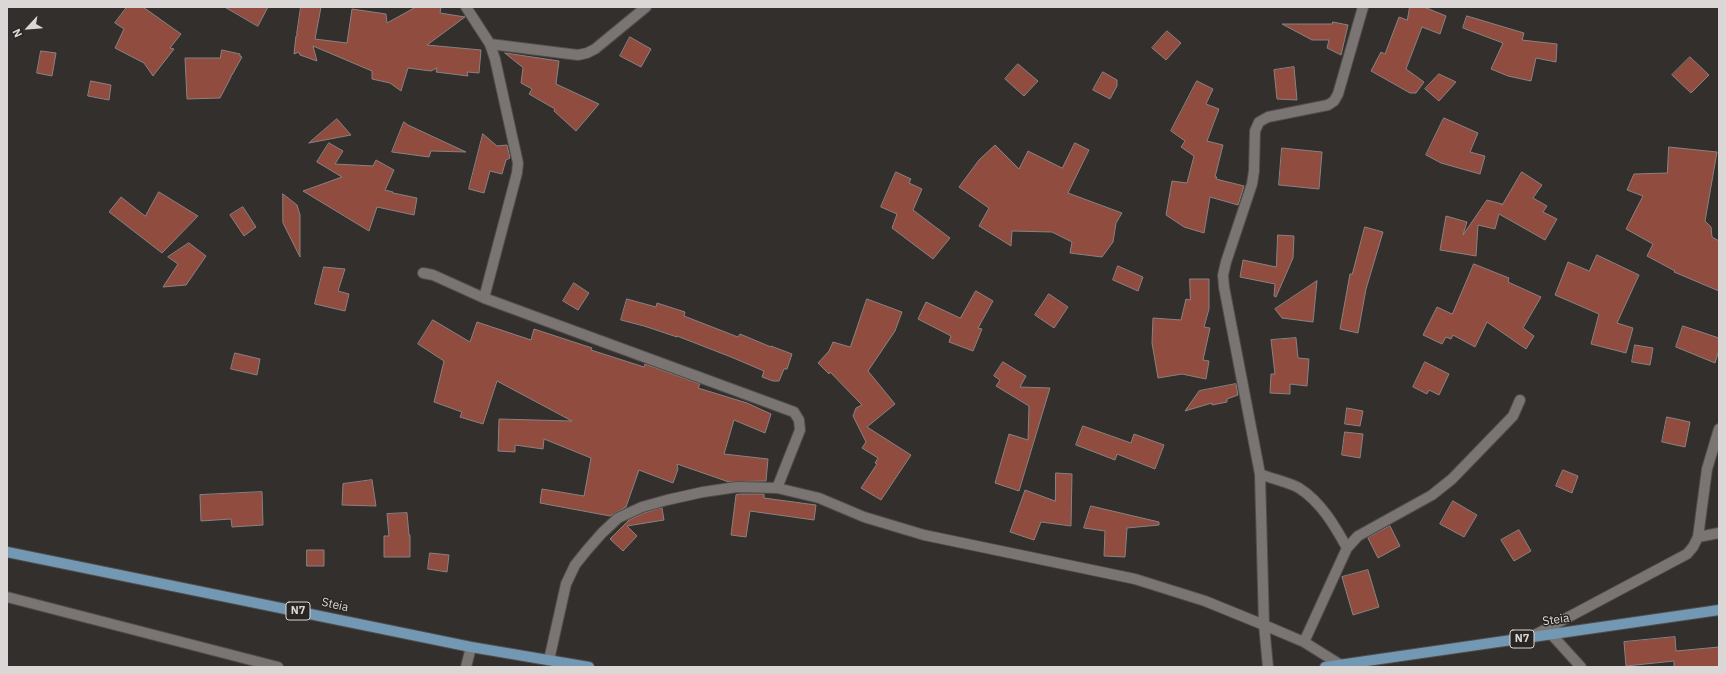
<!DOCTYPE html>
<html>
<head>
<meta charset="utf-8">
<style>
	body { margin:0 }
	#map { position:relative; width:1726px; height:674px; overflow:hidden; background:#332f2d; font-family:"IBM Plex Sans",sans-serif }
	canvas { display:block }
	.frame { position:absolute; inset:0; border:8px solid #dad7d6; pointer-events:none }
	.north { position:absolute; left:8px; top:8px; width:40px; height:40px; -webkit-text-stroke:3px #292523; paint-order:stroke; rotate:244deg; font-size:11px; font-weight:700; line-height:16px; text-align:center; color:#dad7d6 }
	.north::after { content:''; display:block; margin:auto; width:14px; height:18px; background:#dad7d6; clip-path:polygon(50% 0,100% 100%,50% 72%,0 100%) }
</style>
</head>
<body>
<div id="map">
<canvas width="1726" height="674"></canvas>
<div class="frame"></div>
<div class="north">N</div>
</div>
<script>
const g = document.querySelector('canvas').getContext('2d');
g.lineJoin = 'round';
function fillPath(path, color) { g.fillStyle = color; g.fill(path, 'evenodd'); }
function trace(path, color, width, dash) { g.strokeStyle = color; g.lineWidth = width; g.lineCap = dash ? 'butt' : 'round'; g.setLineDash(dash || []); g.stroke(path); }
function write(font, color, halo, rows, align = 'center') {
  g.font = font + ' "IBM Plex Sans",sans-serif'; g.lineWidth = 3; g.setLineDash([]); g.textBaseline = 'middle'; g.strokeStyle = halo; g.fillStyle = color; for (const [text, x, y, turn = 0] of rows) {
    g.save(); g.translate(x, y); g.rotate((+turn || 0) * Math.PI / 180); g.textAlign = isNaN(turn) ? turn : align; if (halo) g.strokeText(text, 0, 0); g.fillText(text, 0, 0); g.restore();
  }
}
const building = new Path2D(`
	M127 7H143L181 34 170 48 174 49 153 76 144 63 115 48 124 29 115 23Z
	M225 7H268L258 26Z
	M301 7H321L315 39 347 43 352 9 386 14 387 23 416 7H441L440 13 465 17 427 45 481 50 479 73 467 72 468 76 436 72 437 68 431 71 408 68 401 91 390 83 372 79V71L313 46 317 61 300 55 299 52 294 54 296 36 298 34H297Z
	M1410 7H1424L1446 16 1440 34 1422 27 1406 69 1424 82 1416 93H1410L1371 71 1381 52 1385 54 1399 17 1407 20Z
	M1467 16 1524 33 1522 40 1557 44 1556 62 1536 58 1531 81 1508 76 1491 69 1503 43 1463 28Z
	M1333 22 1348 25 1341 55 1327 48 1329 40H1312L1282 24H1332Z
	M1167 31 1181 43 1166 60 1152 48Z
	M630 37 651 49 641 67 620 56Z
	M222 50 240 54V56L242 57 232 75H231V77L220 98 187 99 185 58H220Z
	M41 51 56 53 52 76 37 73Z
	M505 53 559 61 556 84 599 104 576 131 554 111 555 109 529 94 532 89 521 83 523 68Z
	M1690 57 1709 75 1691 93 1672 75Z
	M1018 64 1038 81 1024 96 1005 79Z
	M1294 67 1297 100 1277 99 1274 70Z
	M1103 72 1117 80V86L1110 99 1093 90Z
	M1439 74 1456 82 1439 101 1425 89Z
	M91 81 111 85 109 100 88 96Z
	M1197 81 1213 89 1206 104 1219 109 1207 141 1223 145 1215 177H1217L1216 179 1244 186 1238 205 1210 197 1204 233 1184 227 1166 215 1172 181 1187 183 1194 156 1181 147 1185 141 1171 131Z
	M1444 118 1478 133 1470 152 1485 156 1480 174 1441 163 1426 155Z
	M337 119 351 135 309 143Z
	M404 122 408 125 466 152 431 151 429 157 392 152Z
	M483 134 497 146 507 145 510 158 506 160 502 174 490 171 484 193 469 189Z
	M329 143 343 151 335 164 373 166 376 160 394 170 385 190 393 192V193L417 198 414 215 377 207 369 231 303 191 342 177 317 162Z
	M1075 143 1089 150 1068 193 1122 213 1116 223 1113 242 1102 257 1070 253 1072 242 1052 232 1012 231 1011 246 979 226 989 208 959 187 979 160 995 145 1019 169 1028 151 1062 168Z
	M1669 147 1717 152 1705 221 1711 227 1712 237 1719 241V291L1674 272 1675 271 1647 256 1653 244 1626 229 1643 196 1627 190 1634 174 1667 173Z
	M1282 148 1322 152 1319 189 1279 185Z
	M896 172 911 179 909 183 922 189 913 210 950 238 933 259 892 228 897 214 881 207Z
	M1522 172 1542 185 1533 198 1547 206 1543 212 1557 219 1545 240 1499 214 1495 229 1478 225 1476 256 1440 250 1446 216 1467 222 1463 235 1487 200 1502 204V205Z
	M159 192 198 216 162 253 109 212 121 197 145 216Z
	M283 194 297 205 300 215V257L283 223Z
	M243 207 256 227 244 236 230 215Z
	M1365 227 1383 232 1366 289 1358 333 1340 329 1350 274H1352Z
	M1278 235 1294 236 1293 258 1276 297 1274 296 1275 284 1240 277 1243 260 1276 267Z
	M189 243 206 256 186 285 163 287 178 264 168 257Z
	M1597 255 1639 275 1617 323 1633 328 1626 353 1591 344 1599 314 1555 295 1568 262 1589 271Z
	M1474 264 1509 278 1508 282 1541 297 1523 328 1534 336 1526 349 1487 322 1475 347 1453 335 1451 339 1446 337 1442 344 1423 335 1437 307 1452 314Z
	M1118 266 1143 277 1138 291 1113 280Z
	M324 267 345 269 338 291 349 294 345 311 315 304Z
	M1190 279H1209V309L1204 327 1210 328 1203 360 1209 361 1206 379 1182 374 1158 378 1152 343 1153 318 1181 320 1186 299 1190 300Z
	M1317 281 1313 322 1282 318 1275 309Z
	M574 283 589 293 578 310 563 301Z
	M976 291 993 301 978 328 982 329 973 351 949 342 951 336 918 319 926 302 960 318Z
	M1049 294 1068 307 1054 328 1035 315Z
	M627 299 656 307 657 303 685 312 684 316 738 337 740 334 771 347V346L792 354 787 369H784L779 381H773L762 377 764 371 731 357 677 336V337L644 326 621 320Z
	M867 299 902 312 895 331 868 371 895 404 867 427 911 455 881 500 861 488 877 464 875 463 878 458 862 448 866 442 853 416 856 408 862 405 830 372 829 374 818 363 829 351 833 342 850 347Z
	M433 320 470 342 477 322 531 340 534 329 592 348 591 350 644 367 645 364 700 384 698 388 747 403 771 414 765 433 734 420 724 454 768 459 766 481 729 482 677 464 678 469 673 483 639 470 626 507 610 516 540 503 542 489 584 496 591 458 544 439 543 449 515 445V452L498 451 499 419 572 421 497 381 483 424 460 417 462 412 434 402 444 361 418 344Z
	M1683 326 1719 338V350L1715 363 1676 347Z
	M1296 338 1298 358 1309 359 1307 386 1290 384V394L1270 393 1271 374H1275L1271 340Z
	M1635 345 1653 348 1650 365 1632 362Z
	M235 353 260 359 257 375 231 369Z
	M1003 362 1026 376 1020 387 1050 388 1019 491 995 483 1009 434 1028 440 1029 406 996 386 1000 380 994 376Z
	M1425 362 1449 374 1439 395 1429 390 1427 394 1413 387Z
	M1236 384 1238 395 1227 399V402L1212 405V403L1185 411 1199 391Z
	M1347 408 1363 411 1360 426 1345 424Z
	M1667 417 1690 422 1685 447 1662 442Z
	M1083 426 1131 443 1134 434 1164 445 1155 469 1117 454 1115 460 1076 445Z
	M1345 432 1363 434 1360 458 1342 455Z
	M1563 470 1578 476 1572 493 1556 486Z
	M1056 473 1072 474 1071 526 1041 522 1034 540 1010 532 1025 490 1055 501Z
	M372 480 376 506 342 505 343 484Z
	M262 492 263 525 232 527 231 519 201 521 200 495Z
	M741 494H764V498L816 505 814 520 750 511 746 537 731 535 736 495Z
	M1453 501 1477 515 1464 537 1440 524Z
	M1091 506 1159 522V525L1127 528 1125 557 1104 556 1105 531 1084 528Z
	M662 508 664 520 627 526 637 536 623 551 610 539 629 520 644 513Z
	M407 513 409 535H410V557H384V536H389L387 514Z
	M1390 526 1400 546 1378 558 1368 538Z
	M1519 530 1531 551 1514 561 1501 540Z
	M307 550H324V566H307Z
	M430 553 449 555 447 572 428 569Z
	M1368 570 1379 607 1353 615 1342 577Z
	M1675 637 1676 651 1719 647V667H1674V661L1626 666 1624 642Z`);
fillPath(building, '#914c40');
trace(building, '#888281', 1);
const service = new Path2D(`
	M7 597 278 667`);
const minor = new Path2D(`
	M466 7 490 44 495 59 518 163 517 173 484 298
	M490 44 578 55 587 53 595 49 646 7
	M423 273 433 275 484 298 794 412 799 420 800 430 777 488
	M1260 474C1272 479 1288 482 1299 488 1321 502 1335 526 1347 548
	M1698 537 1719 533
	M1551 634 1581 667
	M1531 637 1687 554 1693 547 1698 537 1707 469 1719 429
	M1304 642 1347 548 1358 536 1432 495 1452 479 1513 416 1520 400
	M549 660 566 584 575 565 587 550 602 533 618 518 642 507 667 500 703 492 737 487 777 488 819 498 864 517 924 535 1135 579 1205 601 1264 625 1304 642 1344 667
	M466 667 471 647
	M1268 667 1264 625 1260 474 1224 287 1223 275 1226 262 1252 184 1254 171 1255 131 1259 122 1268 117 1328 105 1334 101 1338 94 1363 7`);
const primary = new Path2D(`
	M7 552 471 647 589 667
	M1325 667 1719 610`);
trace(service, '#504d4b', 12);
trace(minor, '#504d4b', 12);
trace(primary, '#504d4b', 12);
trace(service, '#7a7572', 10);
trace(minor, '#7a7572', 10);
trace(primary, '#7298b3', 10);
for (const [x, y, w] of [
	[298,611,24],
	[1522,639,24]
]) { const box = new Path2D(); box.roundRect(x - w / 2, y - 9, w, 18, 3); g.fillStyle = '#292523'; g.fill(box); trace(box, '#dad7d6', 1); }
write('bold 11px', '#dad7d6', null, [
	["N7",298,611],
	["N7",1522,639]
]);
write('12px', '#dad7d6', '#292523', [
	["Steia",335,605,12],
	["Steia",1556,620,-8]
]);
</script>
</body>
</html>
